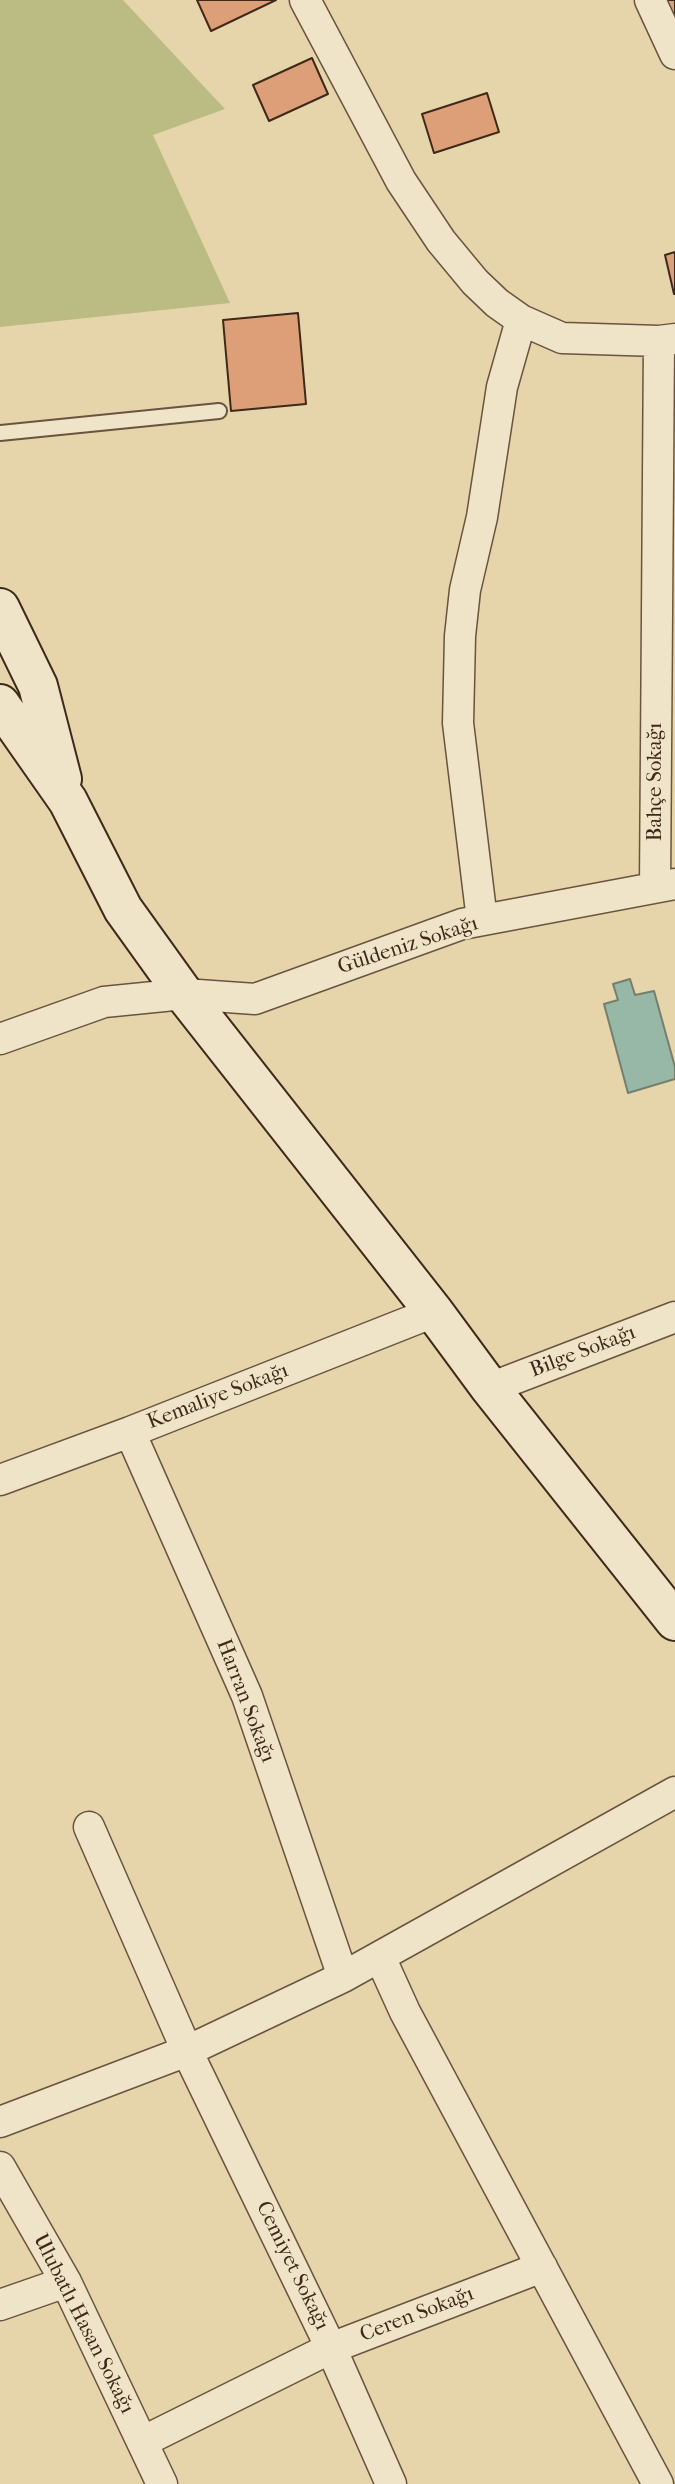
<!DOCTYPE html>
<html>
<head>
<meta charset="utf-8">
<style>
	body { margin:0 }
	canvas { display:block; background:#e6d4aa }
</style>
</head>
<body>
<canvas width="675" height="2484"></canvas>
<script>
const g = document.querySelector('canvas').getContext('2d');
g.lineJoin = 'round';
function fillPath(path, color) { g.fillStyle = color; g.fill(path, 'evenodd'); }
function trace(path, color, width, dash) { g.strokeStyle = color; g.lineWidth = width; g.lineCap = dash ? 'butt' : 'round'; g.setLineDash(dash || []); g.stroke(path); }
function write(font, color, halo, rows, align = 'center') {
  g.font = font + ' "IM FELL French Canon",serif'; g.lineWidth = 5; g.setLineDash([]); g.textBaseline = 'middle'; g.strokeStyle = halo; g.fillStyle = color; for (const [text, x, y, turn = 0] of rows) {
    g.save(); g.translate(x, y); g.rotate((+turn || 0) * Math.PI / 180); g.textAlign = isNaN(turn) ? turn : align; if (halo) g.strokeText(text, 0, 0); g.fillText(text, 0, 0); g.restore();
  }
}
fillPath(new Path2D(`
	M0 0H123L225 109 153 135 230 303 0 327Z`), '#bbbb84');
const water = new Path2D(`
	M630 979 635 995 654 991 675 1067V1079L628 1093 604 1004 618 1000 613 984Z`);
fillPath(water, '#97b8a6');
trace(water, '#747f6e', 2);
const building = new Path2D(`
	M197 0H276L211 31Z
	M666 0H675V19Z
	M312 58 328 94 269 121 253 85Z
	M487 93 499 132 434 153 422 114Z
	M675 252V294H674L665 255Z
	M298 313 306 404 231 411 223 320Z`);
fillPath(building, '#dd9f78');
trace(building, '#3f291b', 2);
const service = new Path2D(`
	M0 433 219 411`);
const minor = new Path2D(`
	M305 0 401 181 441 241 475 282 497 303 521 320 562 338 659 341 675 339
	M650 0 675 54
	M655 887 659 341
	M482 920 458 723 460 636 465 590 482 517 502 387 521 320
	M0 1039 104 1002 184 994 255 999 462 924 675 884
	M490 1388 675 1317
	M130 1432 247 1696 343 1977
	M0 1480 130 1432 434 1312
	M89 1827 187 2051 331 2348 391 2484
	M380 1957 405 2012 658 2484
	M0 2122 187 2051 343 1977 675 1792
	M0 2167 66 2282 162 2484
	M0 2305 66 2282
	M142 2442 331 2348 542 2267`);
const secondary = new Path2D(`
	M0 608 38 686 62 779
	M0 704 68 801 123 909 184 994 434 1312 490 1388 675 1621`);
trace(service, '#69543f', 18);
trace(minor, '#69543f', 33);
trace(secondary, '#3f291b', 42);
trace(service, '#efe3c8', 14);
trace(minor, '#efe3c8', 30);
trace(secondary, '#efe3c8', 38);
write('21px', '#3f291b', '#efe3c8', [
	["Bahçe Sokağı",656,782,-90],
	["Güldeniz Sokağı",408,946,-18],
	["Bilge Sokağı",583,1352,-21],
	["Kemaliye Sokağı",218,1397,-21],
	["Harran Sokağı",245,1701,69],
	["Cemiyet Sokağı",292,2266,64],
	["Ceren Sokağı",417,2315,-21],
	["Ulubatlı Hasan Sokağı",83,2324,63]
]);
</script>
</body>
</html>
